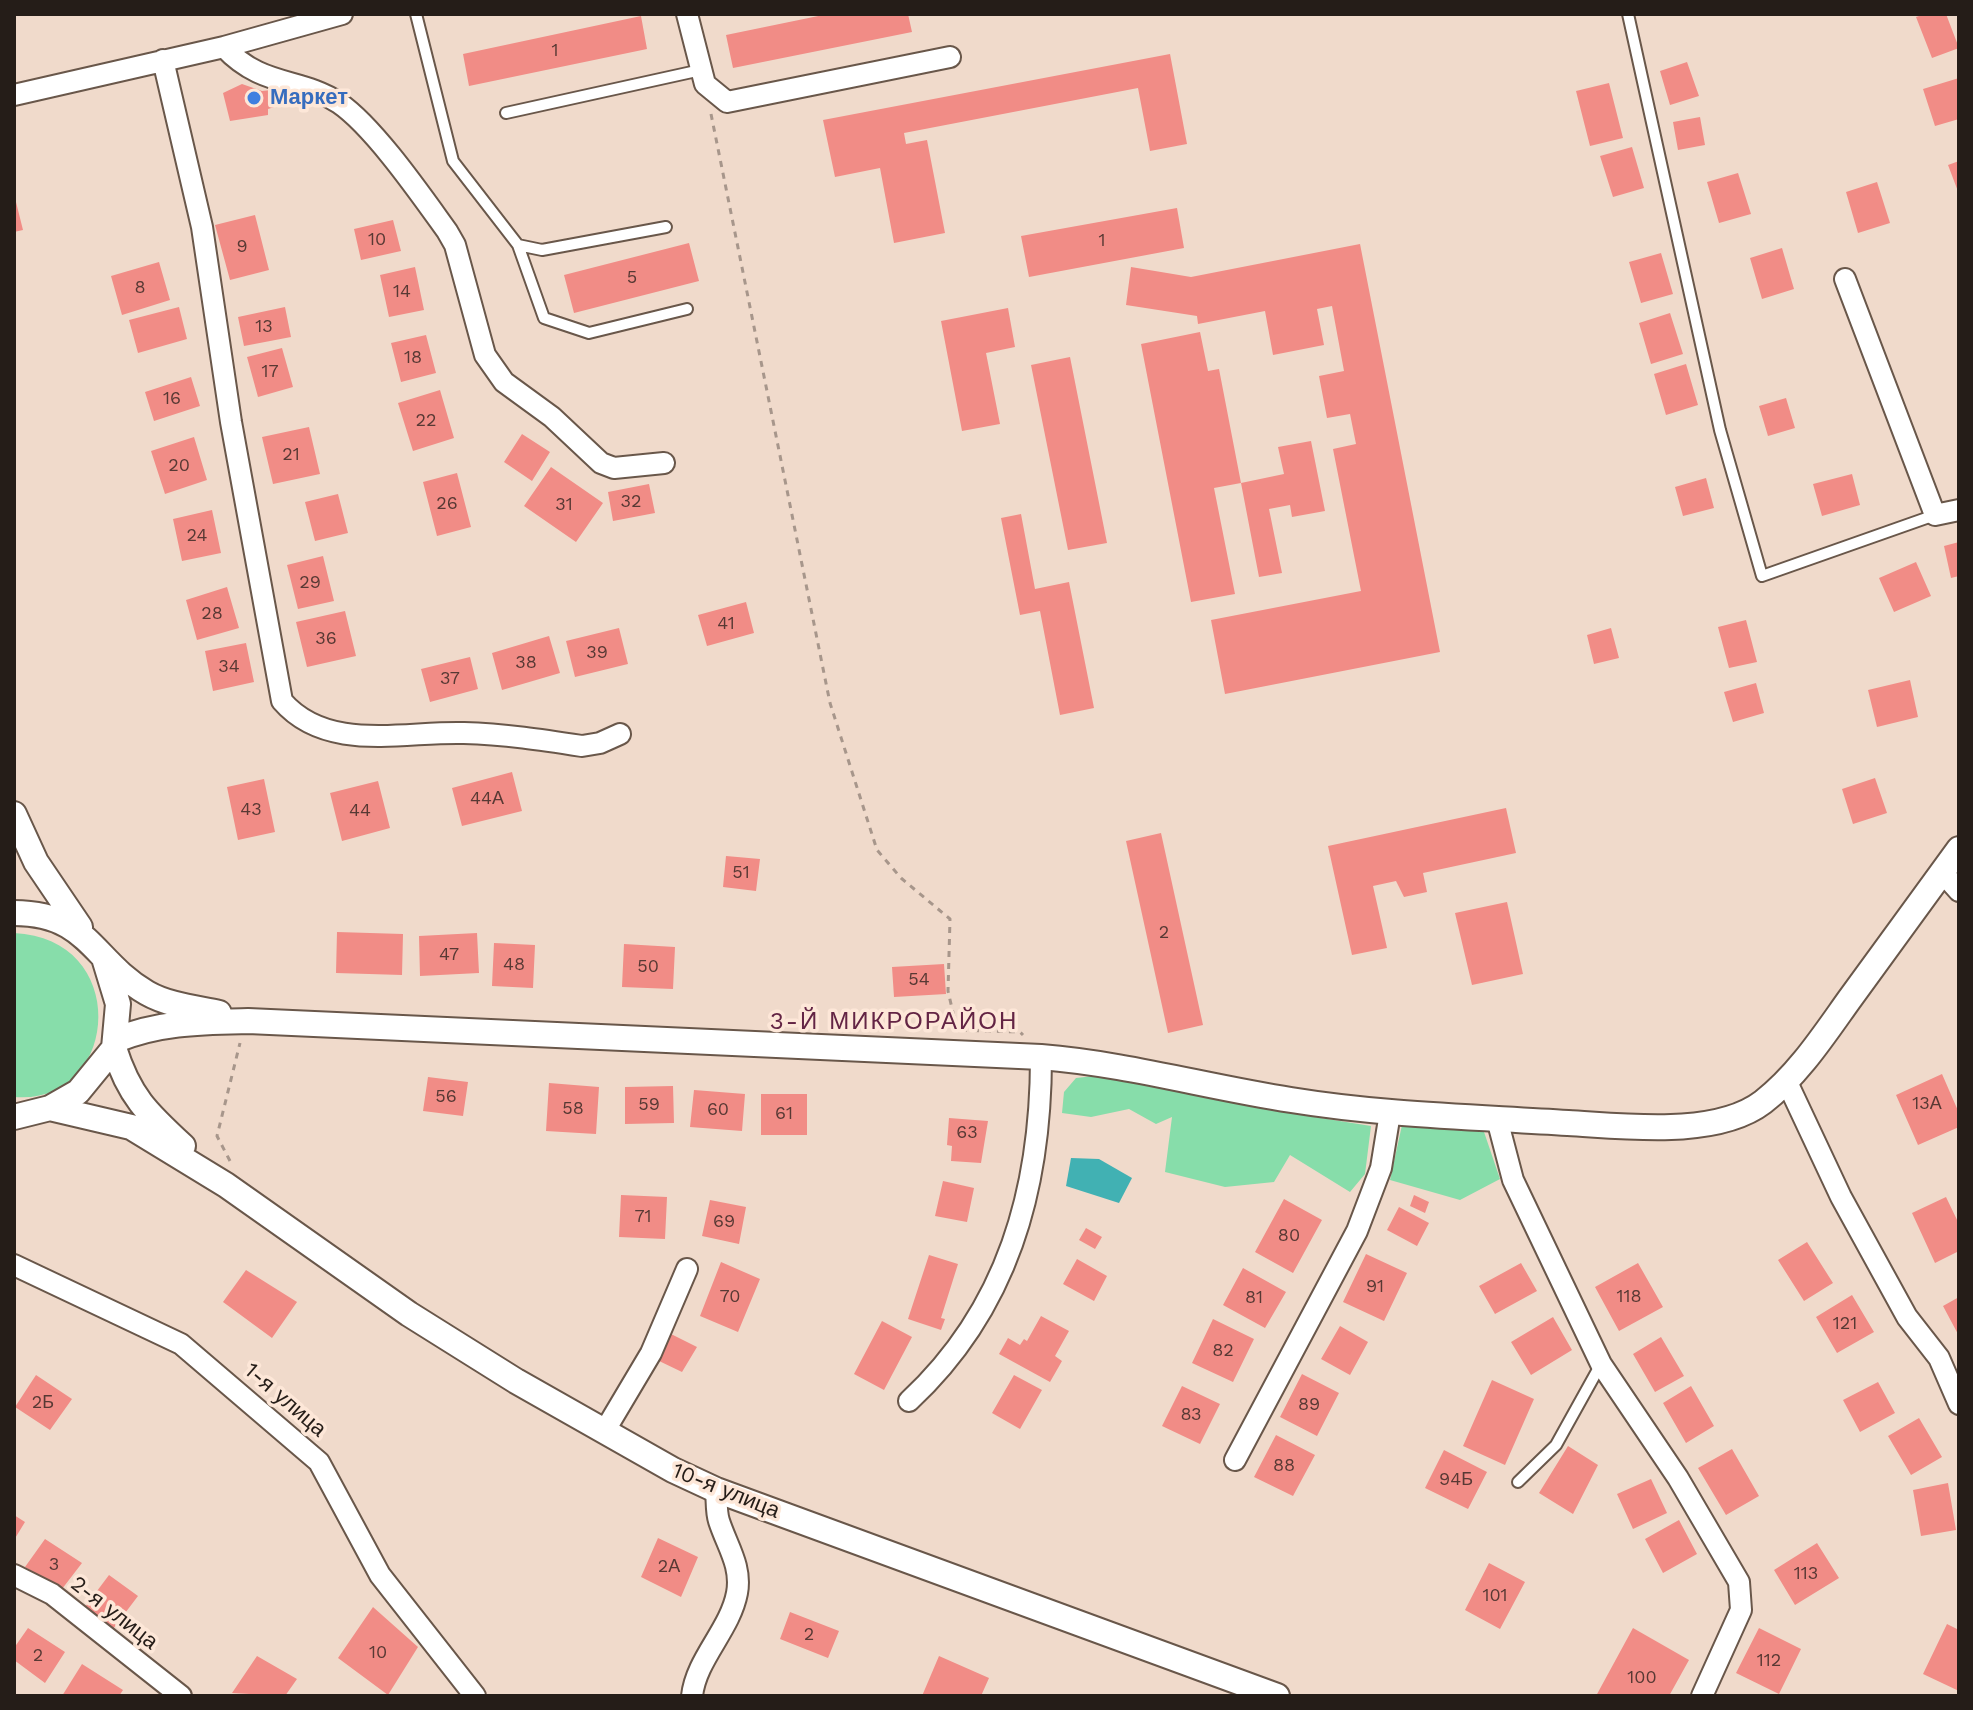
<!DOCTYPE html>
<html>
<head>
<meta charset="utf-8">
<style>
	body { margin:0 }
	#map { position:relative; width:1973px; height:1710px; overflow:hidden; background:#f0dacb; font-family:"Work Sans",sans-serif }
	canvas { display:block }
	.frame { position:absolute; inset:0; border:16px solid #251d18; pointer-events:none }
</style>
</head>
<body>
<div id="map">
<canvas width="1973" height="1710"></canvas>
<div class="frame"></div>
</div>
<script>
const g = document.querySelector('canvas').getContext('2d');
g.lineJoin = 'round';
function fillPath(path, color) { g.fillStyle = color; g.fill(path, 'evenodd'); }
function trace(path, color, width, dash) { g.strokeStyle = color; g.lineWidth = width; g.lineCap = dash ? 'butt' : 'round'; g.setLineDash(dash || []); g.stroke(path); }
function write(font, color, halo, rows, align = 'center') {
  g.font = font + ' "Work Sans",sans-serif'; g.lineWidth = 7; g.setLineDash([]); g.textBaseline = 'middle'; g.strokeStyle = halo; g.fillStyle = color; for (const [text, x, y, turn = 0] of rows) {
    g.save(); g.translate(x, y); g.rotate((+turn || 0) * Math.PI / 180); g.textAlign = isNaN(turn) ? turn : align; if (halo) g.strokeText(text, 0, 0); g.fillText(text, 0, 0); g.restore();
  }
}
fillPath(new Path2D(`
	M14 933C133 938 120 1106 14 1097Z
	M1121 1073 1296 1114 1371 1126 1365 1174 1350 1192 1290 1155 1274 1182 1225 1187 1165 1172 1172 1117 1156 1124 1129 1109 1091 1117 1062 1113 1064 1092 1076 1078Z
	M1402 1125 1483 1129 1500 1179 1460 1200 1390 1180Z`), '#87ddaa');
fillPath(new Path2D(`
	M1071 1158 1099 1159 1132 1178 1119 1203 1066 1186Z`), '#41b1b3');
fillPath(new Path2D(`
	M828 14H908L912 32 733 68 726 35Z
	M1925 14H1946L1959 48 1932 58 1916 17Z
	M641 16 647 49 469 86 463 54Z
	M1170 54 1187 144 1150 151 1138 88 904 133 906 144 927 140 945 233 894 243 880 168 835 177 823 120Z
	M1687 62 1699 96 1670 105 1660 71Z
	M1959 78V119L1935 126 1923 89Z
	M1609 83 1623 138 1590 146 1576 91Z
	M242 84 262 91 280 89 284 104 268 109V115L230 121 223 93Z
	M1700 117 1705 145 1678 150 1673 122Z
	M1632 147 1644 188 1613 197 1600 156Z
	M1959 161V194L1948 165Z
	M1738 173 1751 214 1719 223 1707 182Z
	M1877 182 1890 223 1858 233 1846 192Z
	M14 194 23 230 14 232Z
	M1177 208 1184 248 1029 277 1021 236Z
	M255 215 269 270 230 280 215 225Z
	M393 220 401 251 361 260 354 229Z
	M689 243 699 281 574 313 564 275Z
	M1360 244 1440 652 1225 694 1211 620 1361 591 1333 449 1356 444 1350 414 1327 418 1319 376 1344 371 1332 306 1317 309 1324 345 1273 355 1265 311 1198 324 1197 316 1126 305 1131 267 1191 277Z
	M1782 248 1794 289 1762 299 1750 258Z
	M1661 253 1673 294 1641 303 1629 262Z
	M159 262 170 300 122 315 111 276Z
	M415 267 424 310 389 317 380 275Z
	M179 307 187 339 138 353 129 320Z
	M285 307 291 337 244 346 238 317Z
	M1008 308 1015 347 986 353 1000 424 962 431 941 321Z
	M1670 313 1683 354 1651 364 1639 323Z
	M1200 332 1208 371 1219 369 1241 483 1214 488 1235 594 1191 602 1141 344Z
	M426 335 436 373 401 382 391 343Z
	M282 348 293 387 258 397 247 357Z
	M1070 357 1107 543 1068 550 1031 365Z
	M1686 364 1698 405 1666 415 1654 374Z
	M191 377 200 406 154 421 145 392Z
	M440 390 454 438 413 451 398 403Z
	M1786 398 1795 428 1768 436 1759 406Z
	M309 427 320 474 273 484 262 437Z
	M522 434 550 452 532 481 504 462Z
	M194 437 207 480 165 494 151 451Z
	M1311 441 1325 511 1292 517 1290 505 1269 509 1282 573 1259 577 1241 483 1284 474 1278 447Z
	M551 467 603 503 576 542 524 506Z
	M457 473 471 527 437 536 423 482Z
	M1852 474 1860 505 1822 516 1813 484Z
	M1706 478 1714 508 1683 516 1675 487Z
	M649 484 655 513 613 521 608 492Z
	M338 494 348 533 315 541 305 502Z
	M212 510 221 553 182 561 173 519Z
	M1021 514 1035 589 1069 582 1094 708 1060 715 1040 611 1020 615 1001 518Z
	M1959 542V576L1951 578 1944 546Z
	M323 556 334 601 298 609 287 565Z
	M1916 562 1931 596 1894 612 1879 578Z
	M227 587 239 628 197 640 186 600Z
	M746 602 754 633 707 646 698 615Z
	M345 611 356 656 307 667 296 622Z
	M1746 620 1757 662 1729 668 1718 627Z
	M619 628 628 664 575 677 566 641Z
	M1611 628 1619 658 1594 664 1587 635Z
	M549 636 560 673 502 690 492 653Z
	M246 643 254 682 213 691 205 651Z
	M470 657 478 689 430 702 421 669Z
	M1910 680 1918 717 1877 727 1868 690Z
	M1756 683 1764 713 1733 722 1724 692Z
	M512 772 522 811 462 826 452 788Z
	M1875 778 1887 813 1853 824 1842 789Z
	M264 779 275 832 238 840 227 787Z
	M378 781 390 828 342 841 330 793Z
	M1506 808 1516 853 1423 873 1427 892 1404 897 1396 881 1373 886 1387 948 1352 955 1328 846Z
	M1161 833 1203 1025 1168 1033 1126 841Z
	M726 856 760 859 756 891 723 887Z
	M1507 902 1523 974 1472 985 1455 913Z
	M337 932 403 934 402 975 336 973Z
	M477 933 479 973 420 976 419 936Z
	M494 943 535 945 533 988 492 986Z
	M624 944 675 947 673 989 622 987Z
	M944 964 946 994 894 997 892 967Z
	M1942 1074 1959 1113V1127L1918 1145 1896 1095Z
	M428 1077 468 1082 463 1116 423 1111Z
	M549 1083 599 1087 596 1134 546 1131Z
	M673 1086 674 1123 625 1124V1087Z
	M694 1090 745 1094 742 1131 690 1127Z
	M761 1094H807V1135H761Z
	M949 1118 988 1121 981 1163 951 1161 952 1146 947 1145Z
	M943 1181 974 1188 967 1222 935 1216Z
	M621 1195 667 1197 665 1239 619 1237Z
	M1414 1195 1429 1202 1425 1213 1410 1206Z
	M1946 1197 1959 1224V1251L1935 1263 1912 1213Z
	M1284 1199 1322 1220 1293 1273 1255 1252Z
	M710 1200 746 1207 739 1244 702 1236Z
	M1399 1207 1429 1223 1417 1246 1387 1230Z
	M1086 1228 1102 1237 1095 1249 1079 1240Z
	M1807 1242 1833 1283 1804 1301 1778 1260Z
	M1366 1254 1407 1273 1384 1321 1343 1302Z
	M929 1255 958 1264 941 1318 945 1319 941 1330 908 1319Z
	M1077 1259 1107 1276 1094 1301 1063 1284Z
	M721 1262 760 1279 738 1332 700 1316Z
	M1521 1263 1537 1291 1495 1314 1479 1286Z
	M1638 1263 1663 1307 1619 1331 1595 1287Z
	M1243 1268 1286 1292 1265 1328 1223 1305Z
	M246 1270 297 1302 272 1338 223 1302Z
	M1852 1295 1874 1332 1837 1353 1816 1317Z
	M1959 1297V1336L1943 1306Z
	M1041 1316 1069 1331 1055 1356 1062 1361 1050 1382 999 1354 1008 1338 1020 1345 1024 1339 1027 1341Z
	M1553 1317 1572 1350 1531 1375 1511 1342Z
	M1213 1319 1254 1339 1233 1382 1192 1363Z
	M882 1321 912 1337 884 1390 854 1374Z
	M1340 1326 1368 1342 1350 1375 1321 1359Z
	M671 1334 697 1347 682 1372 657 1360Z
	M1661 1337 1684 1376 1655 1392 1633 1354Z
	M1302 1374 1339 1393 1317 1436 1280 1417Z
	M36 1375 72 1399 50 1430 15 1407Z
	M1014 1375 1042 1390 1020 1429 992 1413Z
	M1492 1380 1534 1399 1505 1465 1463 1446Z
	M1878 1382 1895 1413 1860 1432 1843 1400Z
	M1182 1386 1220 1404 1200 1444 1162 1426Z
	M1691 1386 1714 1426 1686 1443 1663 1403Z
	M1919 1418 1942 1457 1911 1475 1888 1436Z
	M1276 1435 1315 1455 1293 1496 1254 1477Z
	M1568 1446 1598 1465 1573 1514 1539 1493Z
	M1732 1449 1759 1496 1726 1515 1698 1468Z
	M1444 1450 1487 1472 1468 1509 1425 1488Z
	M1651 1479 1667 1513 1633 1529 1617 1494Z
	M1948 1483 1956 1530 1921 1536 1913 1490Z
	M14 1515 25 1522 14 1540Z
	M1679 1520 1697 1554 1663 1573 1645 1539Z
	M658 1538 698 1557 681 1597 641 1577Z
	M45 1539 82 1563 62 1589 25 1567Z
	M1817 1543 1839 1578 1795 1605 1774 1570Z
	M1489 1563 1525 1582 1500 1629 1465 1610Z
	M109 1575 138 1596 113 1629 85 1607Z
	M373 1607 418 1647 388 1695 338 1658Z
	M790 1612 839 1631 828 1658 780 1639Z
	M1947 1624 1959 1630V1691L1923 1674Z
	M28 1628 65 1652 45 1683 14 1660V1648Z
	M1633 1628 1689 1660 1669 1696H1596Z
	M1759 1628 1801 1649 1779 1694 1736 1673Z
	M257 1656 297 1679 285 1696 232 1693Z
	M939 1656 989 1678 981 1696H922Z
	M82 1664 123 1690 119 1696H62Z`), '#f18c86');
const service = new Path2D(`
	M416 14 453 161 518 245 542 250 666 227
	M1628 14 1720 430 1762 576 1935 515
	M506 113 701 70
	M518 245 544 318 589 333 687 309
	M1518 1482 1556 1445 1601 1364`);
const minor = new Path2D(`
	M687 14 705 84 727 102 950 57
	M224 47C262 88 300 77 339 103 374 127 421 195 447 231L455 245 485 355 504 382 552 417 601 463 614 468 664 463
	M163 60 202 227 231 422 282 701C327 753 404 731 464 733 504 734 543 740 582 746L600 743 620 734
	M14 95 224 47 342 14
	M1845 279 1935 515 1959 510
	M1942 872 1959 891
	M1786 1080 1841 1197 1907 1317 1939 1358 1959 1404
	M1497 1119 1513 1180 1601 1364 1678 1478 1739 1582 1741 1610 1702 1696
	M14 1265 181 1344 319 1462 380 1575 475 1696
	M909 1401C1008 1309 1041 1189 1041 1057
	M604 1432 651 1353 687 1269
	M1235 1460 1357 1231 1381 1168 1390 1113
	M14 1575 52 1594 181 1696
	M692 1696C696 1659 730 1630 737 1593 742 1566 727 1546 719 1521 716 1512 717 1500 716 1490`);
const tertiary = new Path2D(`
	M14 814 36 862 80 927
	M14 913C89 913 92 961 147 993 168 1005 196 1008 219 1013
	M116 1040C159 1022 202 1022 248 1021L1041 1057C1127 1064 1207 1087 1291 1100 1383 1115 1476 1117 1568 1123 1624 1126 1716 1138 1763 1102 1798 1075 1824 1035 1849 1000 1886 950 1922 899 1959 849
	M114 1048C129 1096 147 1113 183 1146
	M50 1108 131 1127 226 1185 409 1314 516 1381 673 1470 716 1490 1277 1696
	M14 1117 50 1108 78 1092 114 1048 118 1004 104 958`);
trace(service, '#69574a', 14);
trace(minor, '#69574a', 24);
trace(tertiary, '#69574a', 28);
trace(new Path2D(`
	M711 114 830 703 877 850 901 878 950 919 948 991 957 1030 1020 1032 1023 1035
	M230 1161 217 1136 240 1043`), '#a7968b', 3, [6, 6]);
trace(service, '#fff', 10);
trace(minor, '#fff', 20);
trace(tertiary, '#fff', 24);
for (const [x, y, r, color] of [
	[254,98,8,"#3f7fe0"]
]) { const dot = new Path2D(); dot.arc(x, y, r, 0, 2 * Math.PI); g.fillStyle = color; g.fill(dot); trace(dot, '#fde7d8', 3); }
write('18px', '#583934', null, [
	["1",555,51],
	["10",377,240],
	["1",1102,241],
	["9",242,247],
	["5",632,278],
	["8",140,288],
	["14",402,292],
	["13",264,327],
	["18",413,358],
	["17",270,372],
	["16",172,399],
	["22",426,421],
	["21",291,455],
	["20",179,466],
	["32",631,502],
	["26",447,504],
	["31",564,505],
	["24",197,536],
	["29",310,583],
	["28",212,614],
	["41",726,624],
	["36",326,639],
	["39",597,653],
	["38",526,663],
	["34",229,667],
	["37",450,679],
	["44А",487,799],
	["43",251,810],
	["44",360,811],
	["51",741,873],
	["2",1164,933],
	["47",449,955],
	["48",514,965],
	["50",648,967],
	["54",919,980],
	["56",446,1097],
	["13А",1927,1104],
	["59",649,1105],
	["58",573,1109],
	["60",718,1110],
	["61",784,1114],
	["63",967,1133],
	["71",643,1217],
	["69",724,1222],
	["80",1289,1236],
	["91",1375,1287],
	["70",730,1297],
	["118",1629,1297],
	["81",1254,1298],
	["121",1845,1324],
	["82",1223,1351],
	["2Б",43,1403],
	["89",1309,1405],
	["83",1191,1415],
	["88",1284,1466],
	["94Б",1456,1480],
	["3",54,1565],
	["2А",669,1567],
	["113",1806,1574],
	["101",1495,1596],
	["2",809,1635],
	["10",378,1653],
	["2",38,1656],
	["112",1769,1661],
	["100",1642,1678]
]);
write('bold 22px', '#366cbe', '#fde7d8', [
	["Маркет",270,98]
], 'left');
write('22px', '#251d18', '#fde7d8', [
	["1-я улица",285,1400,41],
	["10-я улица",726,1491,22],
	["2-я улица",114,1613,38]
]);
g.letterSpacing = '2px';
write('24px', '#632444', '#fde7d8', [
	["3-Й МИКРОРАЙОН",894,1022]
]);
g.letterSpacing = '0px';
</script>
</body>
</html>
